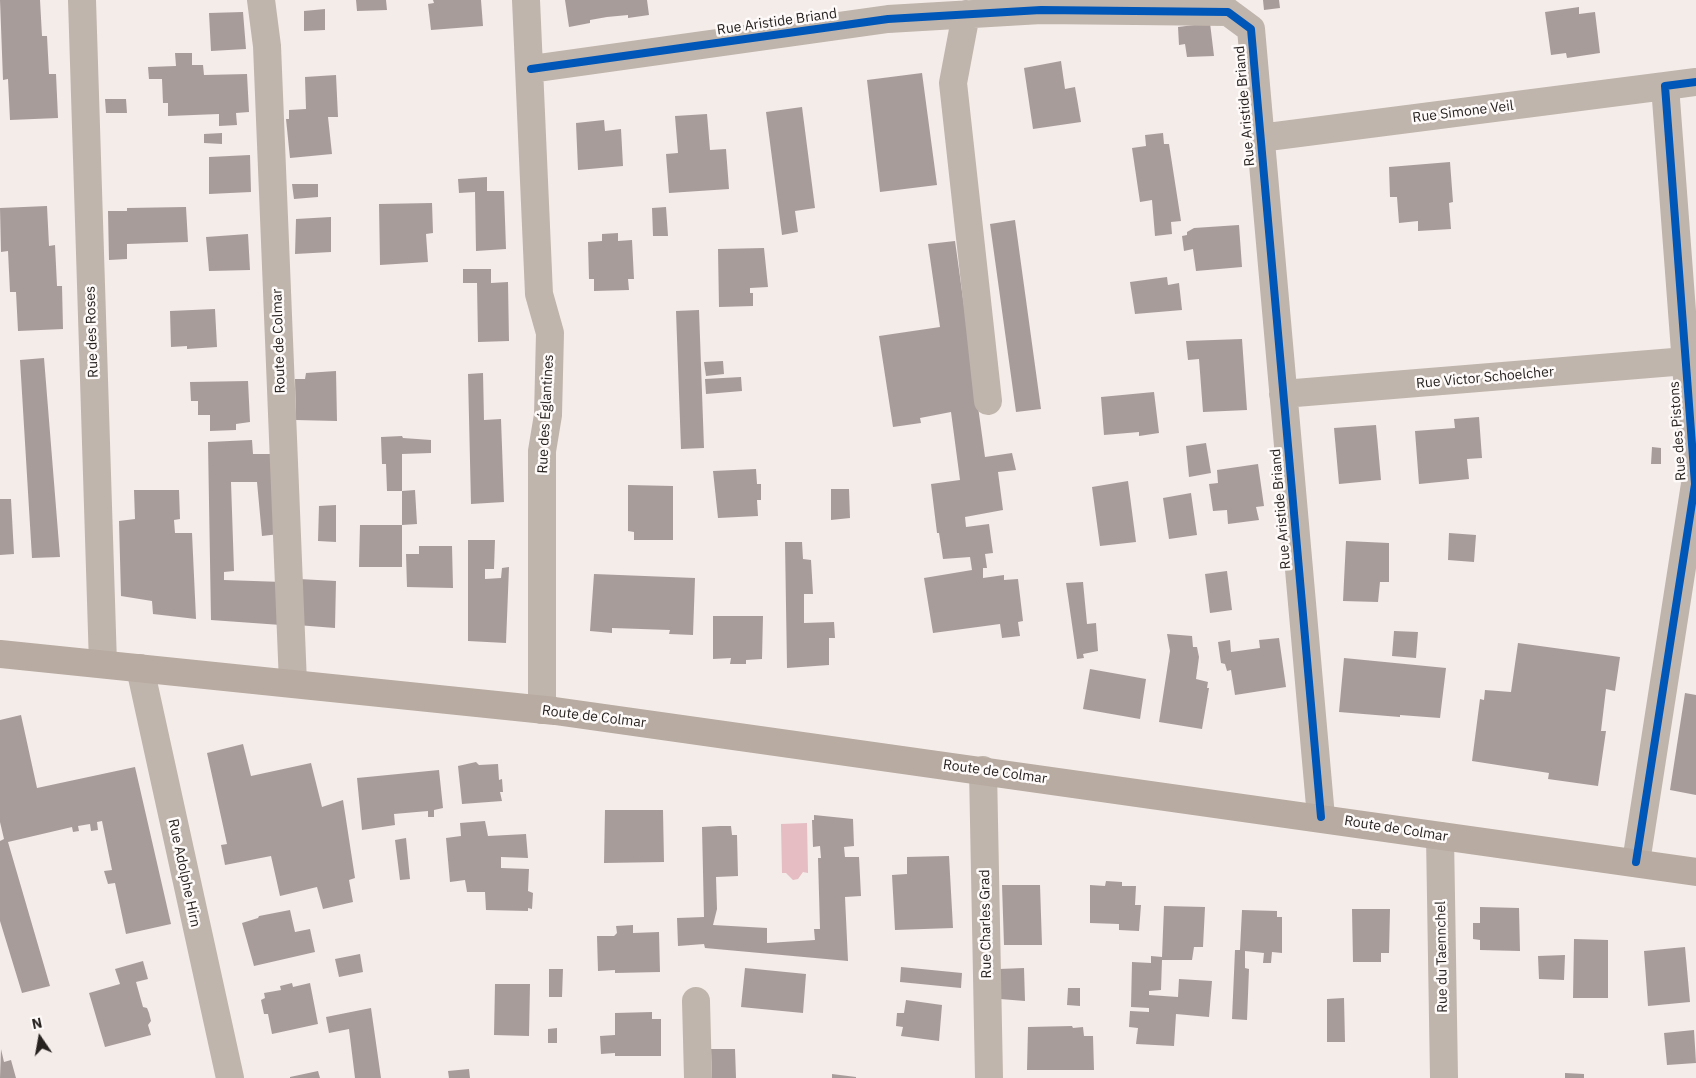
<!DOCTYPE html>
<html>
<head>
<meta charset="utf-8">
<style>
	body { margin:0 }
	#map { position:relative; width:1696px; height:1078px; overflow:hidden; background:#f4ece9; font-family:"IBM Plex Sans",sans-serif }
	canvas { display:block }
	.north { position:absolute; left:15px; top:1013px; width:50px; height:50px; -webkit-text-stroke:4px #fdfaf9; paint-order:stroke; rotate:348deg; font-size:14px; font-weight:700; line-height:20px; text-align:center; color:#272220 }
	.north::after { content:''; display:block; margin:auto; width:18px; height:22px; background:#272220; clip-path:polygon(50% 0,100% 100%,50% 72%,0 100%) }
</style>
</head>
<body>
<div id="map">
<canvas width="1696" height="1078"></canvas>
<div class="north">N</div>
</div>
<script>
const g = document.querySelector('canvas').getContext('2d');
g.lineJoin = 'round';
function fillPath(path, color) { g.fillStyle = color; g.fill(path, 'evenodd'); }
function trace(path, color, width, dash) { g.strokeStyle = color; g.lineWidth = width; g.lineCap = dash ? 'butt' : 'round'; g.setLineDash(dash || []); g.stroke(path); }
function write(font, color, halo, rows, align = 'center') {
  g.font = font + ' "IBM Plex Sans",sans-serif'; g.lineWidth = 5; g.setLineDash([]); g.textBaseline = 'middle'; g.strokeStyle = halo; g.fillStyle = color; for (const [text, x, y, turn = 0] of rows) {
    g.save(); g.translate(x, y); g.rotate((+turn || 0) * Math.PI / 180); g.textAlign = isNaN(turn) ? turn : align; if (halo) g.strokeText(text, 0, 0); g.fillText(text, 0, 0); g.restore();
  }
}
fillPath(new Path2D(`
	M807 823 808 873 803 872 798 879 793 880 786 873H782L781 824Z`), '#e5bdc3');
fillPath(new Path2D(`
	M0 0H40L42 36H47L49 74H56L58 118 10 120 8 79 3 80Z
	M356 0H386L387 10 357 11Z
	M433 0H481L483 26 431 30 428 4 434 3Z
	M565 0H647L649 15 628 18V15L607 17 590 20V23L569 27Z
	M1263 0H1279L1280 8 1264 10Z
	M1579 7V14L1595 12 1600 53 1567 58 1566 53 1551 55 1545 12Z
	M325 9V30L304 31V11Z
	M243 12 246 49 211 51 209 13Z
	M1210 23 1214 56 1187 57 1185 44 1179 45 1178 27Z
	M175 53H192V65H203L204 75 247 74 249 112 236 113 237 125 219 126V114L168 116V103H163L162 79H149L148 67 176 66Z
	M1061 61 1065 89 1075 87 1081 122 1033 129 1024 68Z
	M922 73 937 185 880 192 867 80Z
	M336 75 338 117H328L332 154 290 158 286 119H289V110L306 109 305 77Z
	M105 99H126L127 113H106Z
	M802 107 815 208 795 211 798 232 782 235 766 112Z
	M707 114 710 150 726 149 729 189 669 193 666 154 678 153 675 116Z
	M604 120 605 131 621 129 623 166 578 170 576 123Z
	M222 133V144L204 143V134Z
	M1163 133 1164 144H1169L1181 221 1171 222 1172 234 1155 236 1152 200 1140 202 1132 148 1146 146 1145 135Z
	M250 155 251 192 209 194V157Z
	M1450 162 1453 202 1449 203 1451 229 1418 231V221L1399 223 1397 197H1390L1389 167Z
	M487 177V191H504L506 249 476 251 475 192 459 193 458 179Z
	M292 184H318V197L294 199Z
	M432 203 433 233 426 234 428 262 380 265 379 204Z
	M47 206 49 246 55 245 57 286H62L63 329 18 331 16 292H10L8 251 1 252 0 208Z
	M186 207 188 242 127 244V259L109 260 108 211H127V208Z
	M666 207 668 236H653L652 208Z
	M331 217V252L295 254 296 219Z
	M1015 220 1041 409 1016 412 990 224Z
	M1239 225 1242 267 1196 271 1193 249 1184 251 1182 236 1187 235V232L1194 228Z
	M618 233V241L632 240 634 279H628L629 290 594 291V279H589L588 242 602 241V234Z
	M248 234 250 270 209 271 206 237Z
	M955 241 985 457 1012 453 1016 470 998 472 1003 510 965 517 966 527 989 524 993 553 985 554 987 568H983V578L1004 575V580L1018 579 1023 621 1018 622 1020 636 1002 638 1000 624 933 633 924 578 972 570 970 557 943 559 939 533H937L931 484 960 480 951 412 920 418 921 423 893 427 879 336 940 327 928 244Z
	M764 248 768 287 750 288V293H753V306L719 307 718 249Z
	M463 269H491V283L508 282 509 341 478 342 477 283H463Z
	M1167 277 1168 285 1179 283 1182 310 1135 314 1130 282Z
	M215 309 217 347 187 349V346L171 347 170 311Z
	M699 310 704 448 681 449 676 311Z
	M1242 339 1247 410 1203 412 1199 359 1188 360 1186 341Z
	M44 358 60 557 32 558 20 360Z
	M723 361 724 374 706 376 704 362Z
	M336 371 337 421 296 420 295 379H305L306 373Z
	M483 373 484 420 501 419 504 502 471 504 468 374Z
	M741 377 742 391 706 394 705 379Z
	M248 381 250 422 236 424V430L210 431V415H198V401H191L190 382Z
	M1154 392 1159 433 1139 436V432L1104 435 1101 397Z
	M1479 417 1482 458 1467 459 1469 479 1419 484 1415 431 1455 428 1454 419Z
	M1376 425 1381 480 1339 484 1334 428Z
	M402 436 403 438 431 440V453L402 454V491H387L386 464H382L381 437Z
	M252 440 253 454H272L279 534 262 536 257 482H231L234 571 224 572V580L283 582 281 625 211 620 208 442Z
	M1206 443 1211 473 1189 477 1186 446Z
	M1652 447 1661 448V464H1651Z
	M1258 464 1264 506 1256 507 1259 520 1228 524 1227 510 1213 511 1209 484 1218 483 1217 470Z
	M756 469 757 484H761V500H757L758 516 718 518 713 471Z
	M1128 481 1136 542 1100 546 1092 487Z
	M628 485 673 486V540H634V532L628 531Z
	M831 489H849L850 518 831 520Z
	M134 490H179L180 519 174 520 175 533H192L196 619 153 614 152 601 121 596 119 521 135 519Z
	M415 490 417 524 402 525V491Z
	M1191 493 1197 535 1169 539 1163 498Z
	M0 499H11L14 554 0 555Z
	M336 505V542L318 541 319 506Z
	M360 525H402V567H359Z
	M1449 533 1476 535 1474 562 1448 560Z
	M468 540H495L494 569H485V579L501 578 502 568 509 567 506 643 468 641Z
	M1346 541 1389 543V582H1380L1378 602 1343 601Z
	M785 542H802L803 559 811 560 813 594H804V623L834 622 835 638H829V665L787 668Z
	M419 546H452L453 588 407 587 406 554H419Z
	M1227 571 1232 610 1210 613 1205 574Z
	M594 574 695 578 693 635 669 634 670 630 612 628V633L590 631Z
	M299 579 336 581 335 628 297 625Z
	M1083 582 1087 624 1096 623 1098 651 1083 654 1084 658 1077 659 1066 583Z
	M713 616H763L762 659 746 660V664H730L731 658 713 659Z
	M1394 631 1418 632 1416 658 1392 656Z
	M1167 634 1192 636 1193 647H1197L1199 657 1196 679 1208 682 1207 688H1209L1202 729 1159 722 1170 651Z
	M1279 638 1286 687 1235 695 1231 670 1227 671 1225 664 1221 663 1218 642 1230 640 1231 652 1260 648 1259 640Z
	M1518 643 1620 657 1615 691 1606 689 1601 731H1606L1598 786 1548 779 1549 773 1472 761 1480 699 1484 700 1485 690 1511 692Z
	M1344 658 1446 668 1440 718 1400 715V717L1339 712Z
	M1090 669 1146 679 1140 719 1083 709Z
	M1685 693 1696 695V795L1670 790Z
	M21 715 37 788 135 767 171 924 126 934 115 883 108 884 104 871 112 870 102 821 97 822 98 830 91 831 90 824 78 826 79 831 73 832 72 827 8 842 50 986 22 993 0 921V841L4 839 0 822V720Z
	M243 744 251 776 311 763 322 807 343 800 355 878 349 880 353 902 323 909 317 887 280 896 271 856 225 865 221 845 227 844 207 753Z
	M476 762 479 765 498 764 499 780 502 779 503 792H500L502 801 462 804 458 766Z
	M439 770 443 808 434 810V817H428V811L394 814 395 825 362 830 357 778Z
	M605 810H663L664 862 604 863Z
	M814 815 853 819 854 846 844 847 845 857H859L861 896 845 897 848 961 705 948 704 944 678 946 677 918 704 917 702 827 719 826H731L732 835H737L738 876 716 877 717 909 713 925 767 928V943L815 940 814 929H820L818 858H821L820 846 813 847 812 820H814Z
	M485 821 488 836 526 834 528 858 501 857V868L529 869 528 891 533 893 532 909 528 908V911L486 910 485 892H467L465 880 450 882 446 838 461 836 460 823Z
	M406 838 410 879 400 880 395 840Z
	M949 856 953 928 895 930 892 875 907 874V857Z
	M1106 881 1122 882V886H1136L1135 905H1141L1139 931 1119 930V924L1090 923V885L1105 886Z
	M1002 885H1040L1042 945H1004Z
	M1164 906 1205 907 1203 947H1194L1192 960H1162L1161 990 1149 991V995L1178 997 1179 979 1212 981 1209 1017 1176 1014 1174 1046 1136 1044 1138 1028 1129 1027 1130 1011 1149 1012V1008L1131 1007 1132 962 1151 963V956L1162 957Z
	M1480 907 1519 908 1520 951 1480 950V940L1473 939V923H1480Z
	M1352 909H1390L1389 953H1381V962H1353Z
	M290 910 295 932 310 929 315 952 254 966 242 923 258 918 259 916Z
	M1242 910 1277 911V917H1282V953L1272 952 1271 963H1263L1264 953 1245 951V968L1249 969 1247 1020 1232 1019 1235 950H1240Z
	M633 925V933L659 932 660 972 615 973V970L598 971 597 936H614L617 933 616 926Z
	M1574 939 1608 940V998H1573Z
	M1685 947 1690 1002 1648 1006 1644 951Z
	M360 954 363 972 339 977 335 959Z
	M1565 955 1564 980 1539 979 1538 956Z
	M143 961 148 979 136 982 143 1007 147 1008 149 1013 151 1021 148 1025 151 1035 105 1047 89 993 120 984 115 969Z
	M901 967 962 973 961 988 900 982Z
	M745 968 806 974 803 1013 741 1007Z
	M1024 968 1025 1001 1000 999 999 969Z
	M549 969H563L562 997H549Z
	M292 983 293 987 310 983 318 1024 272 1034 268 1014H264L261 1000 265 998 264 993 281 990 280 986Z
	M495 984H530L529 1036 494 1035Z
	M1068 988H1080V1006L1067 1005Z
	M1344 998 1345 1042H1327V999Z
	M906 1000 942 1005 939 1041 901 1036 903 1027 896 1026 897 1013H904Z
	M371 1008 381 1078H355L349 1029 329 1033 326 1017Z
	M652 1012V1019H661V1056H615V1053L601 1054 600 1036 615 1035V1013Z
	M1072 1026 1073 1028 1083 1027 1084 1036H1093L1094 1070H1027L1028 1027Z
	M557 1028V1043H548V1029Z
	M1694 1030 1696 1063 1667 1065 1664 1033Z
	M1 1049 4 1062 11 1060 16 1078H0Z
	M711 1049H735L736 1078H712Z
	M469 1069 470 1078H449L448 1071Z
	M318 1071 320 1078H290V1077Z
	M1565 1073 1584 1074V1078H1565Z
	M832 1074 856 1077V1078H832Z`), '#a89c9a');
trace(new Path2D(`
	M82 0 103 664
	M261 0 267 46 293 683
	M526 0 539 294 550 333 548 415 542 451V710
	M966 14 953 83 988 401
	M531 69 888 19 1041 10 1228 12 1251 29 1321 817
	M1260 138 1665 86
	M1283 394 1686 361
	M140 668 230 1078
	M983 770 989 1078
	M1440 836 1444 1078
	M1636 862 1695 484 1665 86 1696 82
	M696 1001 698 1078`), '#c0b5ac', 28);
trace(new Path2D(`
	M0 654 555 711 1696 872`), '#b8aba1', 28);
trace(new Path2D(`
	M531 69 888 19 1041 10 1228 12 1251 29 1321 817
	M1636 862 1695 484 1665 86 1696 82`), '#0057b8', 8);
write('14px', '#272220', '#fdfaf9', [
	["Rue Aristide Briand",777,22,-8],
	["Rue Aristide Briand",1245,106,-95],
	["Rue Simone Veil",1463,112,-7],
	["Rue des Roses",92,332,-92],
	["Route de Colmar",279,341,-92],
	["Rue Victor Schoelcher",1485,378,-5],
	["Rue des Églantines",546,414,-87],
	["Rue des Pistons",1678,431,-94],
	["Rue Aristide Briand",1281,509,-95],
	["Route de Colmar",594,717,7],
	["Route de Colmar",995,772,8],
	["Route de Colmar",1396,829,9],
	["Rue Adolphe Hirn",184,873,78],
	["Rue Charles Grad",986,924,-91],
	["Rue du Taennchel",1442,957,-91]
]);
</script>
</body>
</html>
